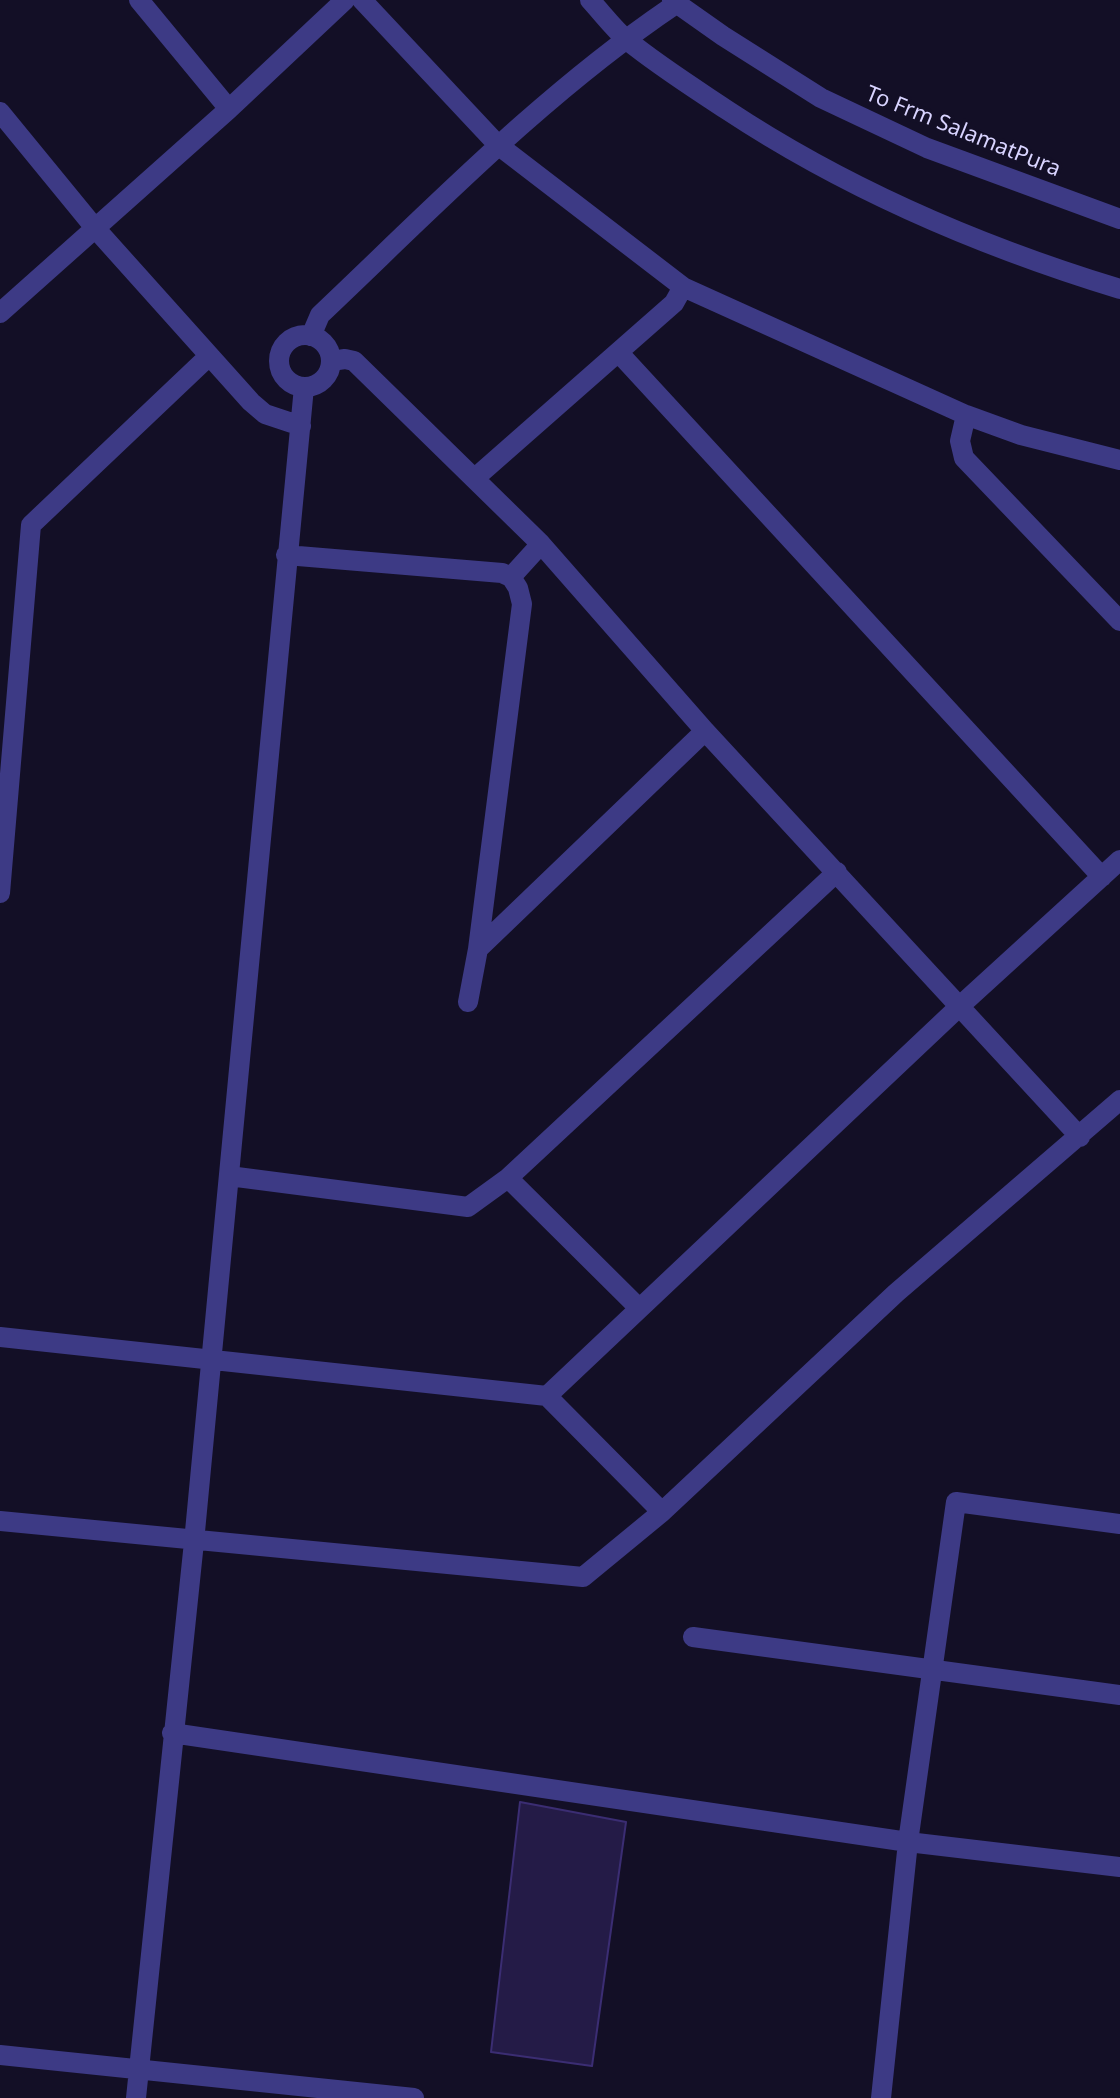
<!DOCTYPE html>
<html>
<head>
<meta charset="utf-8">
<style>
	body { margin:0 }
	canvas { display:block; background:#130f26 }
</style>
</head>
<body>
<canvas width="1120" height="2098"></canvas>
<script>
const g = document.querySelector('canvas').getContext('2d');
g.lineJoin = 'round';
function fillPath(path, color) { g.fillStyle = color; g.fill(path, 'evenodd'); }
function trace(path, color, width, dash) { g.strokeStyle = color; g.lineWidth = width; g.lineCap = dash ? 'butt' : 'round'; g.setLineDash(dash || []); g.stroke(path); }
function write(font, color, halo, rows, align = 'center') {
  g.font = font + ' "Noto Sans",sans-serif'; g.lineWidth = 7; g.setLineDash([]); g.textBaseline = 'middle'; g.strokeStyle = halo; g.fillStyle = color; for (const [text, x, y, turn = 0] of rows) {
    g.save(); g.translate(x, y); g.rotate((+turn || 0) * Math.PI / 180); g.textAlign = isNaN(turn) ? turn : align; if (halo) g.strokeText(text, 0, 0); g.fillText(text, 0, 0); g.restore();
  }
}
const building = new Path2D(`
	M520 1802 626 1822 592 2066 491 2052Z`);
fillPath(building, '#241b47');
trace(building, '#3b2d73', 2);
trace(new Path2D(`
	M139 0 229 109
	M362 0 498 145 683 287 966 415 1021 435 1120 460
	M590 0C602 13 614 29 627 40 659 66 694 88 727 110 848 190 982 247 1120 289
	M672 0 723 36 821 98 927 148 1120 219
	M0 112 95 228 251 402 265 414 301 426
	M0 313 229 109 345 0
	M279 361a26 26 0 1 1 52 0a26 26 0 1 1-52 0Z
	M311 336 320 315C434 207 545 92 676 4L677 0
	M619 353 1102 877
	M331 361 345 359 354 361 541 544 705 731 1080 1137
	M966 415 960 441 964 458 1120 621
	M475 478 674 303 683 287
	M286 555 502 573 511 577 541 544
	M0 893 31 525 208 357
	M478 949 705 731
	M468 1002 478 949 522 604 518 588 511 577
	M229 1176 468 1207 508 1178
	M639 1308 508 1178 837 872
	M0 1337 547 1396 662 1512
	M547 1396 961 1005 1120 860
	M0 1521 583 1577 662 1512 896 1293 1120 1100
	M693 1637 1120 1695
	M172 1733 908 1842 1120 1867
	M0 2055 414 2098
	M136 2098 194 1542 304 387
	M881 2098 908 1842 956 1502 1120 1524`), '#3d3a85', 20);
write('22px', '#d9d4ff', '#130f26', [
	["To Frm SalamatPura",963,132,22]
]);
</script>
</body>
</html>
